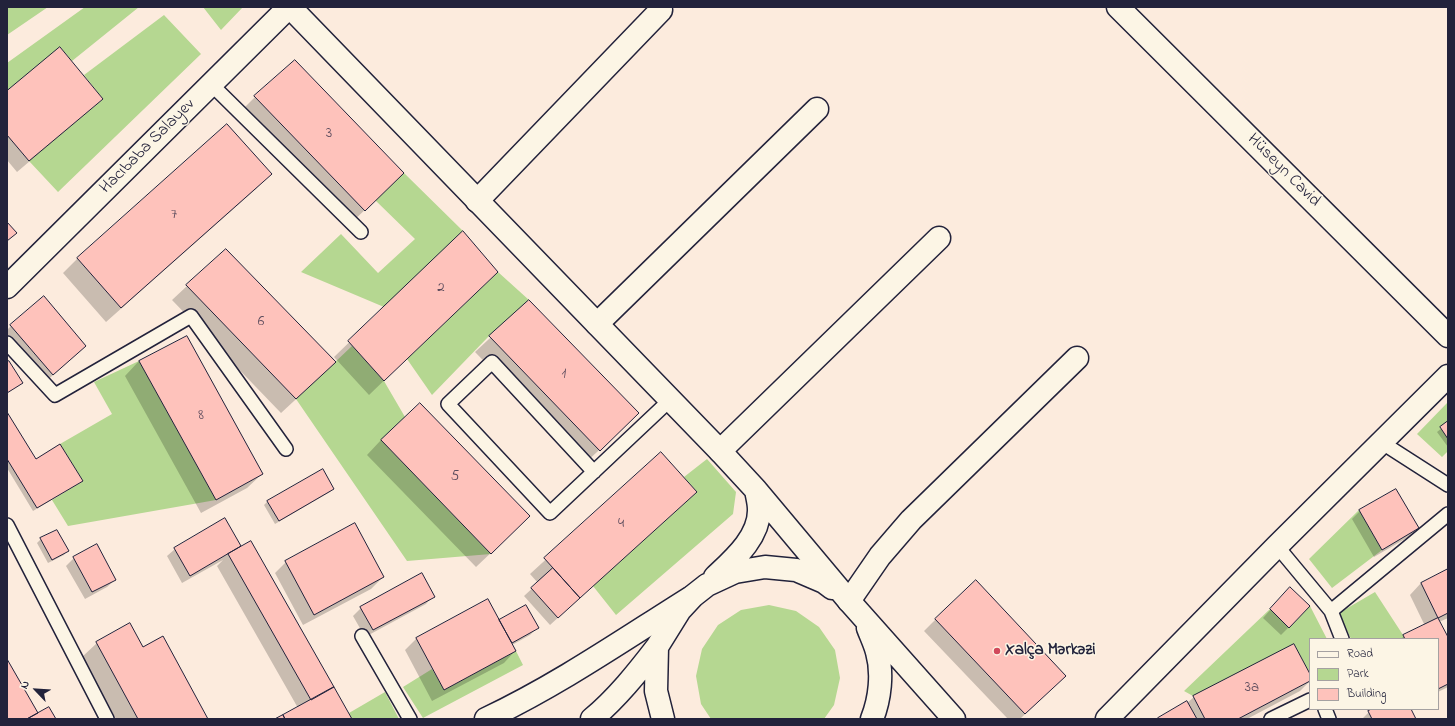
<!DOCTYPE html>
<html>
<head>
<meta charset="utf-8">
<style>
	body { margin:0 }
	#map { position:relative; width:1455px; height:726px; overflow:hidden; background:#fcebdd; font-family:"Indie Flower",sans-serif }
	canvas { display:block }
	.frame { position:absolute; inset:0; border:8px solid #22223b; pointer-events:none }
	.legend { position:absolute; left:1309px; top:638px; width:130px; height:72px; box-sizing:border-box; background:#fcf5e5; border:1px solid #a5a1a1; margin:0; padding:5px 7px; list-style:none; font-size:12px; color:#22223b }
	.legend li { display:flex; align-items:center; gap:8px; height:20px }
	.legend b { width:20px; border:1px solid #a5a1a1 }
	.north { position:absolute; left:16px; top:670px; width:40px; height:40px; -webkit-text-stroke:3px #fcf5e5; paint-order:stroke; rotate:295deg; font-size:11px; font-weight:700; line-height:16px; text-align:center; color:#22223b }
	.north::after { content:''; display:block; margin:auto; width:14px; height:18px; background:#22223b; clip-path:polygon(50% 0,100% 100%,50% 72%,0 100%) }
</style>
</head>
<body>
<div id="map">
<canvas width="1455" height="726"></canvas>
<div class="frame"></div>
<ul class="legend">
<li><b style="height:5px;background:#fcf5e5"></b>Road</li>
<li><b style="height:11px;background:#b5d791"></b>Park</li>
<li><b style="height:11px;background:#fec2bb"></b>Building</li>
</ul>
<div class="north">N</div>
</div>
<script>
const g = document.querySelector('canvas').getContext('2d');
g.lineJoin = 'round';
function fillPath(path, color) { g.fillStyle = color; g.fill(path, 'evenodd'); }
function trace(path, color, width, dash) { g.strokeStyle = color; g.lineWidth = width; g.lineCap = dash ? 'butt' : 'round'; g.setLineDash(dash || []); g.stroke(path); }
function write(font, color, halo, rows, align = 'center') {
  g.font = font + ' "Indie Flower",sans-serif'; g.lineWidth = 3; g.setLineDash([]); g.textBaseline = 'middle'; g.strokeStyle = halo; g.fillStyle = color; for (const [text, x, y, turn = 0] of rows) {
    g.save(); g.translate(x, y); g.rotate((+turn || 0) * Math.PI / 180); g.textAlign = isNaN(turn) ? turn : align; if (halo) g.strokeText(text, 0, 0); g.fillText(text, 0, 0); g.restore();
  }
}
fillPath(new Path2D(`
	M7 7H48L7 35Z
	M85 7H139L72 61 60 47 7 91V63Z
	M203 7H243L221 30Z
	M164 15 201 54 58 192 29 161 103 99 84 75Z
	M404 173 463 231 384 307 301 272 341 234 378 273 415 239 375 200Z
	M498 272 529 300 489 336 432 395 407 359Z
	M352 346 384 381 405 417 381 440 491 554 407 561 296 399Z
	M139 361 216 500 68 526 52 500 83 481 60 444 112 414 94 382Z
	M1448 402V421L1440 427 1448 439V451L1442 457 1417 434Z
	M707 459 736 492 733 514 616 615 593 586 697 492 684 477Z
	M1359 510 1382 550 1332 588 1309 559Z
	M1375 592 1403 635 1405 639H1351L1339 613Z
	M769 605 796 611 819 627 835 650 840 678 834 705 824 719H711L701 704 696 676 702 649 718 625 741 610Z
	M1310 606 1327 639H1310V674L1294 644 1193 696 1184 691 1270 609 1289 628Z
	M516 651 523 665 423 718 403 687 432 669 444 690Z
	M385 692 399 719H352L349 713Z`), '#b5d791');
fillPath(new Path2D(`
	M7 92 102 99 90 110 17 172 7 160Z
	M255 97 388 188 350 224 241 111Z
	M227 126 270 174 256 189 106 322 63 273 77 259Z
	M462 233 482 286 369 395 334 357Z
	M187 286 320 377 281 413 172 300Z
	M529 302 623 428 584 464 475 352Z
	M11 326 85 346 41 386 7 346V330Z
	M139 361 262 474 247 488 201 513 125 376Z
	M7 414 35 460 81 481 78 484 33 511 7 468Z
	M1448 423V447L1437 432Z
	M381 440 514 531 476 567 367 455Z
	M661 454 696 492 550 625 524 596 538 583 530 574Z
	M333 489 330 492 275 524 264 505 268 501Z
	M1360 511 1418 528 1410 536 1374 557 1352 519Z
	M41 539 67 551 64 555 48 563 37 543Z
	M240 546 237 549 351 719H277L298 708 217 566 223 560 182 583 167 556 175 549Z
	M74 558 115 580 107 587 85 599 66 566Z
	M286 562 383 577 371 589 303 625 275 573Z
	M1448 570V618L1439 622 1448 640V687L1438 692V639H1401L1404 636 1425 626 1410 595 1421 583Z
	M433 596 426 604 365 637 353 616 361 608Z
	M1283 596 1289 627 1281 635 1263 618Z
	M488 600 499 621 538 627 530 635 512 645 515 651 504 663 432 701 405 650 416 639Z
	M936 619 1053 687 1020 719H1008L924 631Z
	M97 643 143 648 207 719H116L82 657Z
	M1310 676V681L1300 691 1247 719H1158L1187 703 1194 697Z
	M1374 709H1410L1415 719H1362L1369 712Z`), '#0003');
const building = new Path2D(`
	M60 47 103 99 29 161 7 135V91Z
	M295 60 404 173 365 211 254 96Z
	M227 124 272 174 121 308 77 258Z
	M7 222 17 233 7 241Z
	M463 231 498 272 384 381 348 341Z
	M226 249 336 362 296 399 186 285Z
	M44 296 86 346 53 375 10 325Z
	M529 300 639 413 600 451 489 336Z
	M187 336 263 474 216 500 139 361Z
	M9 361 23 383 7 393V362Z
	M420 403 530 516 491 554 381 440Z
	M7 412 36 459 60 444 83 481 37 508 7 459Z
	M1448 421V439L1440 427Z
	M661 452 697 492 580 598 544 558Z
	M323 469 334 489 279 521 267 501Z
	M1396 489 1419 528 1382 550 1359 510Z
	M225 518 241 546 190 576 174 548Z
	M355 523 384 577 314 615 285 561Z
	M57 530 69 551 52 560 40 538Z
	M251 541 334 687 311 700 228 554Z
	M97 544 116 580 92 592 73 557Z
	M553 568 580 598 558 618 531 588Z
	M1448 569V613L1438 618 1421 583Z
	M422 573 435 597 373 630 360 607Z
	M976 580 1066 676 1025 714 935 619Z
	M1290 587 1310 606 1289 628 1270 609Z
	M488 599 516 651 444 690 416 638Z
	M526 605 539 628 512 643 499 620Z
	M1438 618 1448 637V684L1438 689V639H1405L1403 635Z
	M130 623 143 647 163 636 208 719H138L96 642Z
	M1294 644 1310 674V681L1238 719H1205L1193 696Z
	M7 659 38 713 27 719H7Z
	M334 687 352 719H285L283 715Z
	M1187 701 1197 719H1159L1158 718Z
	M49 707 56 719H27Z
	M1372 709H1411L1416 719H1372L1368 711Z
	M283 715 285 719H275Z`);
fillPath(building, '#fec2bb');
trace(building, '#22223b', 1);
const lane = new Path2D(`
	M211 84 361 232
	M7 343 55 395 191 316 286 449
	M1381 442 1448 485
	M594 472 492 362 448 404 550 513 670 400
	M7 525 107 719
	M1277 546 1331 611 1342 639
	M1331 611 1448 514
	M362 636 410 719
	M1325 709 1329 719
	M1271 719 1310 700`);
const street = new Path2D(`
	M1118 7 1448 336
	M477 201 661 10
	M7 287 289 7
	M597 324 817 109
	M720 451 939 238
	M849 601 880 556 911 520 1077 358
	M486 719C558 685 623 640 690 598`);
const secondary = new Path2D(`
	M290 7 720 451 756 490 849 601 954 719
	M715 577C733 560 760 537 759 509 759 503 757 496 756 490
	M868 628C871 636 875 644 877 652 883 673 880 699 872 719
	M592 719C617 698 637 673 657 647
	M663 719 656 691 657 647 680 610 693 596 707 585 735 572 765 567 796 570 824 582 832 588
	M1107 719 1277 546 1448 376`);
trace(lane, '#22223b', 16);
trace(street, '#22223b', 25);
trace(secondary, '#22223b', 25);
trace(lane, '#fcf5e5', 13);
trace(street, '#fcf5e5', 22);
trace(secondary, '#fcf5e5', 22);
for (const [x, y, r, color] of [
	[997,651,4,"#d1495b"]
]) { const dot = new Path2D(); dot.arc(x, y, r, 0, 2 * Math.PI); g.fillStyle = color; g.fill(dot); trace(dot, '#fcf5e5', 1.5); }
write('15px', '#594a5b', null, [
	["3",329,135],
	["7",174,216],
	["2",441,289],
	["6",261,323],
	["1",564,375],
	["8",201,417],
	["5",455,478],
	["4",621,525],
	["3a",1252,689]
]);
write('17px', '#22223b', '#fcf5e5', [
	["Hacıbaba Salayev",148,147,-45],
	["Hüseyn Cavid",1283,171,45]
]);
write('bold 17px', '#22223b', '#fcf5e5', [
	["Xalça Mərkəzi",1005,651]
], 'left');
</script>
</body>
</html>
